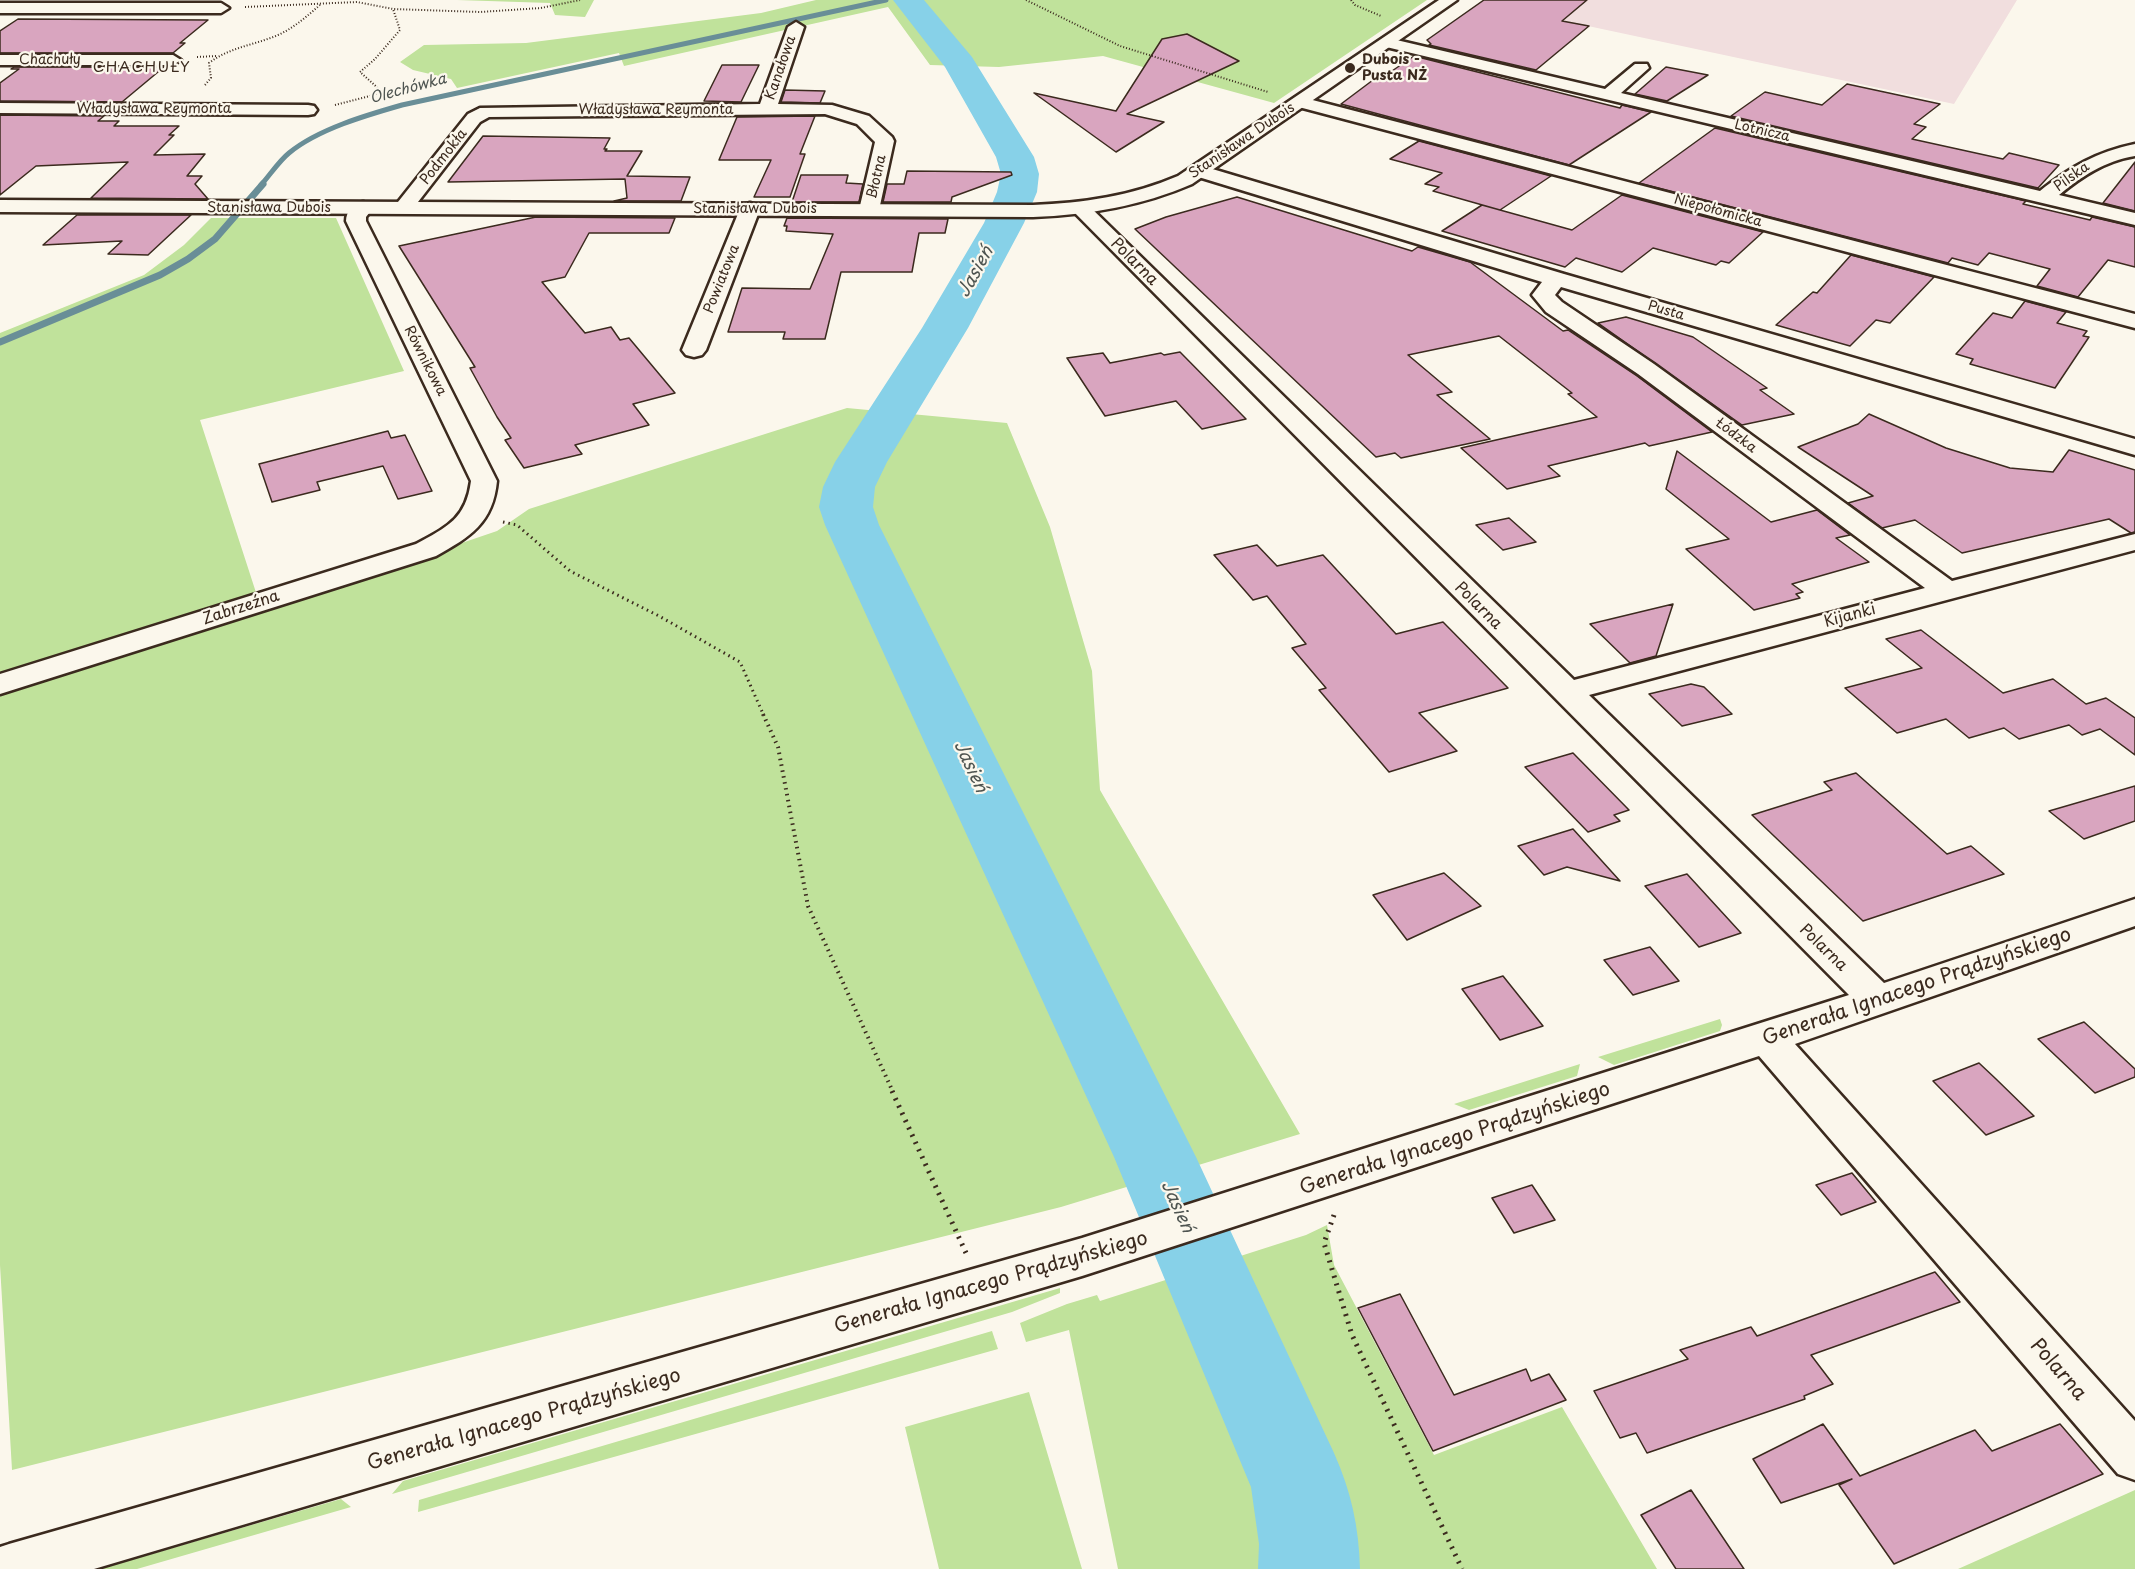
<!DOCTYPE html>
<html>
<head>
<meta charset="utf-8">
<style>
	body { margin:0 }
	canvas { display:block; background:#fbf7ec }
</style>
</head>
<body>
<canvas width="2135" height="1569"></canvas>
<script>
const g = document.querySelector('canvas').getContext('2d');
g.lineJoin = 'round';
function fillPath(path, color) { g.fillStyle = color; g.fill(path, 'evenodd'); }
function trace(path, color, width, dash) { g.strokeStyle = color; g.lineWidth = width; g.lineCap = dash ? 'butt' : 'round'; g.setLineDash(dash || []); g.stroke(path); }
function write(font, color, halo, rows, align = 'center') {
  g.font = font + ' "Playpen Sans",sans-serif'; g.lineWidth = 4.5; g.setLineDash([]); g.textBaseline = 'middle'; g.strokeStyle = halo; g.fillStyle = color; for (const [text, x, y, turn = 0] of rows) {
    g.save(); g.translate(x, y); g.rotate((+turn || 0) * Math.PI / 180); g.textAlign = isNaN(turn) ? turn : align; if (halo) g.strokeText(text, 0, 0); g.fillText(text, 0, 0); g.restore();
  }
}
fillPath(new Path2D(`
	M1483 0H2017L1954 104 1480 3Z`), '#f1dede');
fillPath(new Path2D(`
	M457 0H594L585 17 555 15 550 3Z
	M816 0H1427L1274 103 1103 56 999 67 930 65 888 7 624 66 619 53 457 88 451 79 413 70 400 62 424 45 526 43 761 13Z
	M211 218H336L404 371 200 420 262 611 497 531 529 509 847 408 1007 423 1050 527 1092 671 1100 790 1300 1134 1061 1207 12 1470 0 1265V333L144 275 184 245Z
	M1720 1019 1722 1025 1720 1031 1614 1065 1598 1057Z
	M1580 1064 1577 1076 1469 1110 1454 1104Z
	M1327 1225 1334 1265 1434 1455 1562 1407 1657 1569H1118L1069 1330 1026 1342 1020 1323 1067 1304 1097 1295 1100 1301 1306 1235Z
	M1060 1288V1293L1012 1312 392 1494 403 1481Z
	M992 1331 998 1349 418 1512 419 1500Z
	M1029 1392 1082 1569H939L905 1427Z
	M2135 1490V1569H1958Z
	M341 1499 351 1507 137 1569H100Z`), '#c0e29b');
trace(new Path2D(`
	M261 185C270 175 279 161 289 153 318 129 367 115 402 105L886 0`), '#698e97', 5);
trace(new Path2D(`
	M0 342 160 275 188 259 215 239 263 184`), '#698e97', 7);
fillPath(new Path2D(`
	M893 0H924L972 57 1034 157 1039 174 1037 192 1024 223 968 328 887 462 875 487 873 507 879 525 1196 1157 1334 1453C1351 1491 1359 1527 1360 1569H1258L1259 1544 1251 1487 1114 1157 825 525 819 507 823 487 835 462 922 328 984 223 997 192 1001 174 996 157 945 67Z`), '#87d1e8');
const building = new Path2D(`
	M1484 0H1587L1562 21 1589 26 1536 70 1429 45 1431 44 1427 40Z
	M18 19 208 20 180 43H185L173 53H0V31Z
	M1187 34 1239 61 1127 114 1164 122 1116 152 1034 93 1116 111 1162 39Z
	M1414 56 1620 108 1622 105 1651 112 1569 165 1341 104 1381 74 1386 75Z
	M722 65H759L741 102 704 101Z
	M14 67H164L122 102 0 101V83L19 69H11Z
	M1666 67 1708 75 1667 101 1635 94Z
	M1847 84 1940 104 1914 124 1926 127 1912 139 2003 159 2009 153 2059 165 2038 188 1731 116 1765 92 1822 105Z
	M785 90 825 91 820 103 781 102Z
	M0 115 104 116 98 121H119L114 126H179L169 135H174L154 155 205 154 187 176H202L195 184 208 199 91 198 128 162 36 166 0 195Z
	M815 116 800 154H805L790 197H754L771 160H719L737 117Z
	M1715 128 2026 201 2023 204 2090 220 2092 217 2135 227V267L2108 260 2078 297 2037 286 2050 269 1989 253 1978 265 1952 258 1948 263 1639 183Z
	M483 136 610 138 604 149H607L605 151H642L627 176 690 177 681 201H614L627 198 625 179 448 182Z
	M1419 141 1551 176 1500 210 1433 191 1439 187 1425 184 1442 173 1390 159Z
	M2135 162V211L2103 203Z
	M907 171 1011 172 1012 175 952 197 951 202H883L887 184H904Z
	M801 175H848L846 183 863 184 859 202H792Z
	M1622 195 1763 232 1729 263 1721 261 1716 265 1653 248 1622 272 1576 258 1565 267 1442 231 1482 205 1572 230Z
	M1237 197 1412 251 1418 247 1470 262 1563 331 1568 330 1637 376 1712 432 1649 446 1645 443 1548 466 1560 476 1507 489 1461 448 1597 417 1568 394 1572 393 1499 336 1408 355 1452 392 1437 395 1490 439 1401 458 1395 453 1376 457 1135 229 1166 217Z
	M77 215H191L148 255 108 254 122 241 43 245Z
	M536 217 675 218 669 233H589L565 277 542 282 585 333 611 327 620 340 629 338 675 393 633 404 649 425 575 445 582 454 524 468 505 440 511 438 497 417 470 368 475 367 399 246Z
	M787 218 948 219 945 233H919L912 272H841L825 339H783L785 332H728L742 288 810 289 833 234 786 231 787 226H784Z
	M1851 255 1934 277 1890 323 1876 320 1850 346 1776 325 1813 292 1817 293Z
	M2025 301 2066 312 2057 323 2087 331 2083 336 2089 337 2055 388 1970 364 1973 359 1956 354 1993 313 2012 318Z
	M1626 317 1693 337 1767 388 1760 390 1794 414 1742 425 1598 323Z
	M1180 352 1246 419 1202 429 1176 401 1105 416 1067 358 1103 353 1110 363 1161 353 1164 355Z
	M1869 414 1946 448 2010 468 2053 472 2069 450 2135 470V532L2131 533 2109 519 1962 553 1915 520 1882 528 1848 503 1873 496 1798 447 1858 424Z
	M388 431 391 438 405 435 432 491 398 499 383 466 317 482 320 490 272 502 259 464Z
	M1677 451 1771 522 1817 510 1850 535 1836 538 1869 562 1792 584 1803 592 1796 594 1800 598 1754 610 1686 549 1729 539 1666 489Z
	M1509 518 1536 542 1503 550 1476 525Z
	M1257 545 1277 566 1323 555 1396 634 1443 622 1508 688 1419 713 1457 751 1389 772 1319 690 1326 688 1292 648 1306 644 1267 596 1253 600 1214 555Z
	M1673 604 1656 656 1630 663 1590 624Z
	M1921 630 2003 693 2053 679 2086 704 2106 698 2135 718V755L2100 729 2082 735 2069 725 2019 739 2004 728 1969 738 1946 719 1897 733 1845 688 1922 668 1886 639Z
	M1691 684 1704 687 1732 714 1682 726 1649 694Z
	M1573 753 1629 810 1614 815 1620 821 1588 832 1525 767Z
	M1856 773 1947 854 1971 846 2004 874 1863 921 1752 815 1832 790 1824 782Z
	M2135 786V821L2084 839 2049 811Z
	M1573 829 1620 881 1567 867 1544 875 1518 846Z
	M1444 873 1481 906 1407 940 1373 895Z
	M1687 874 1741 933 1699 947 1645 886Z
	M1650 947 1679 981 1633 995 1604 960Z
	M1503 976 1543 1026 1500 1040 1462 989Z
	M2084 1022 2135 1069V1077L2095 1093 2038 1039Z
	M1979 1063 1996 1079 2034 1116 1986 1135 1933 1081Z
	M1852 1173 1876 1202 1841 1215 1816 1185Z
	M1532 1185 1555 1220 1514 1233 1492 1198Z
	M1935 1272 1960 1302 1811 1355 1833 1384 1804 1396 1805 1399 1647 1453 1636 1433 1620 1438 1594 1391 1688 1359 1680 1350 1751 1327 1757 1336Z
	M1400 1294 1454 1395 1526 1369 1531 1381 1549 1374 1566 1400 1433 1451 1358 1308Z
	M1823 1424 1860 1476 1975 1430 1992 1451 2060 1424 2103 1474 1894 1564 1839 1485 1852 1479 1781 1503 1753 1459Z
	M1691 1490 1744 1569H1676L1641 1515Z`);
fillPath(building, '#d9a5bf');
trace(building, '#3b2a1e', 1.5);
const minor = new Path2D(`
	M0 3H221L229 8 221 13H0Z
	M796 22 804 27 778 104 832 105 869 116 892 137 894 141 879 210 876 214H862L859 210 875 142 857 124 825 114 489 117 480 122 411 211H397L394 207 468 114 480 108 760 104 788 27Z
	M1388 38 1605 89 1635 64H1647L1649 68 1621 93 2040 191C2070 167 2097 152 2135 144V156C2105 161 2082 176 2059 195L2135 213V225L1382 46 1380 43Z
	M0 55H173L181 60 173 65H0Z
	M1301 97 2135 314V328L1295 106 1292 102 1295 98Z
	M0 103 308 105 314 106 317 110 314 114 308 115 0 113Z
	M1199 165 1564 274 2135 439V455L1561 287 1555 295 1562 302 1654 364 1952 581 2135 534V550L1589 695 1884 983 2135 899V926L1795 1044 2135 1421V1480L2118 1474 1759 1056 1082 1276 94 1569H0V1547L9 1544 1082 1238 1849 995 1071 209 1074 205H1088L1574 680 1925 588 1638 374 1546 312 1532 295 1542 282 1192 175 1189 171 1192 167Z
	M363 202 370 204 373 208 366 217V221L497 481C493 523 470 537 436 556L0 694V674L416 544C447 527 466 519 471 481L346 221C346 211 354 204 363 202Z
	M750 203 757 205 760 209 706 350 702 355 694 357 686 355 682 350 740 209 743 205Z`);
const tertiary = new Path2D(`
	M1439 0H1457L1192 184C1141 206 1089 215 1033 217L0 212V200L1033 205C1084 203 1131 196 1178 176Z`);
trace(minor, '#3b2a1e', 5);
trace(tertiary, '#3b2a1e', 5);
trace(new Path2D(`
	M1026 0 1120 46 1268 92
	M1351 0 1355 5 1381 16
	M245 7 357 2 393 9 480 12 541 8 580 0
	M197 57 216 56
	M205 85 211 78 209 63C230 47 255 45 278 35 294 28 307 16 320 5
	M335 105 374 95 380 90 360 72 375 59 400 30 393 9`), '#3b2a1e', 2, [1, 2]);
trace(new Path2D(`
	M503 522 517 525 570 571 659 616 740 662 764 716`), '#3b2a1e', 3, [1.5, 4]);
trace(new Path2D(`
	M763 714 778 747 808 906 893 1092`), '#3b2a1e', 4, [1.5, 4.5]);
trace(new Path2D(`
	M892 1091 966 1253
	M1334 1215 1324 1243 1352 1335 1462 1569`), '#3b2a1e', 5, [2, 6]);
fillPath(minor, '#fbf7ec');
fillPath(tertiary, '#fbf7ec');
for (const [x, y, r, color] of [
	[1350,68,6,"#3b2a1e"]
]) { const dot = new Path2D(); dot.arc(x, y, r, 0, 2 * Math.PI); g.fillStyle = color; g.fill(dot); trace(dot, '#fbf7ec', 2); }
write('14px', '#3b2a1e', '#fbf7ec', [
	["Chachuły",50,60],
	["Kanałowa",781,68,-71],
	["Władysława Reymonta",154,109],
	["Władysława Reymonta",656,110],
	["Lotnicza",1762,131,13],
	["Stanisława Dubois",1242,141,-34],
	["Podmokła",444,157,-52],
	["Błotna",877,177,-77],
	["Pilska",2072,177,-36],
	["Stanisława Dubois",269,208],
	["Stanisława Dubois",755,209],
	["Niepołomicka",1718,211,15],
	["Powiatowa",722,279,-68],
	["Pusta",1666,311,16],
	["Równikowa",425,361,63],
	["Łódzka",1736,436,37]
]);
write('bold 14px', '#3b2a1e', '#fbf7ec', [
	["Dubois -",1362,60],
	["Pusta NŻ",1362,76]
], 'left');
g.letterSpacing = '1.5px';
write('15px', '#3b2a1e', '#fbf7ec', [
	["CHACHUŁY",142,68]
]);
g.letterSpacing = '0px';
write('italic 15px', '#4e5450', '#fbf7ec', [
	["Olechówka",408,89,-15]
]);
write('16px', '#3b2a1e', '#fbf7ec', [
	["Polarna",1134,262,45],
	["Polarna",1478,606,45],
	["Zabrzeźna",241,608,-18],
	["Kijanki",1850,616,-15],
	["Polarna",1823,948,44]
]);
write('italic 18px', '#4e5450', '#fbf7ec', [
	["Jasień",976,272,-61],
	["Jasień",970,767,65],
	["Jasień",1177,1207,66]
]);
write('20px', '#3b2a1e', '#fbf7ec', [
	["Generała Ignacego Prądzyńskiego",1917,987,-19],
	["Generała Ignacego Prądzyńskiego",1455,1139,-18],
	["Generała Ignacego Prądzyńskiego",991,1283,-16],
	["Polarna",2058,1370,49],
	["Generała Ignacego Prądzyńskiego",524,1420,-16]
]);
</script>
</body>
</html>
